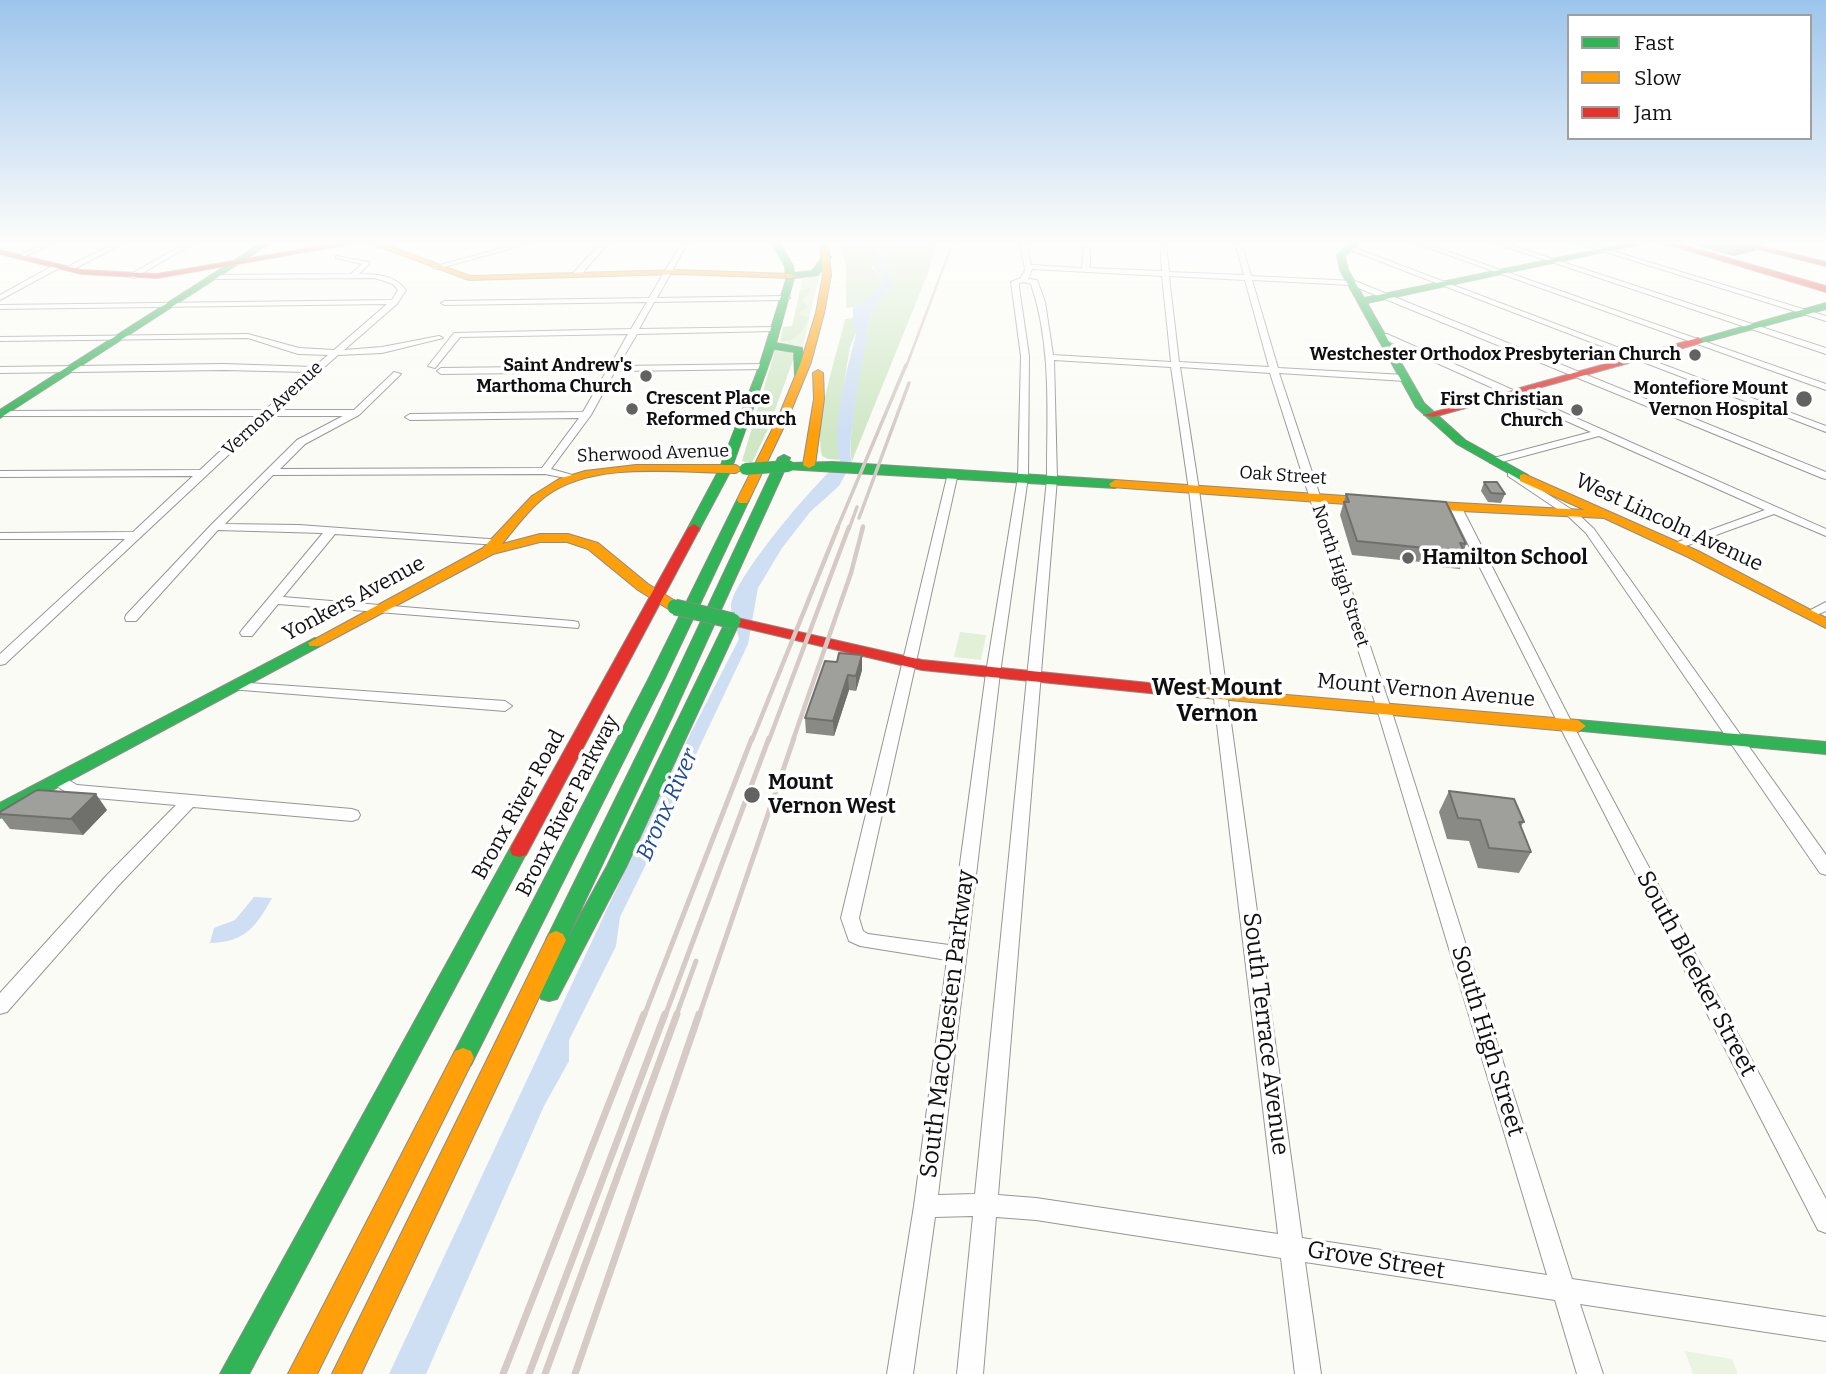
<!DOCTYPE html>
<html>
<head>
<meta charset="utf-8">
<style>
	body { margin:0 }
	#map { position:relative; width:1826px; height:1374px; overflow:hidden; background:#fbfbf6; font-family:Bitter,serif }
	canvas { display:block }
	.legend { position:absolute; left:1567px; top:14px; width:245px; height:126px; box-sizing:border-box; background:#fff; border:2px solid #9f9f9f; margin:0; padding:9px 12px; list-style:none; font-size:21px; color:#101010 }
	.legend li { display:flex; align-items:center; gap:14px; height:35px }
	.legend b { width:35px; border:2px solid #9f9f9f }
</style>
</head>
<body>
<div id="map">
<canvas width="1826" height="1374"></canvas>
<ul class="legend">
<li><b style="height:9px;background:#30b455"></b>Fast</li>
<li><b style="height:9px;background:#ff9f0a"></b>Slow</li>
<li><b style="height:9px;background:#e5322d"></b>Jam</li>
</ul>
</div>
<script>
const g = document.querySelector('canvas').getContext('2d');
g.lineJoin = 'round';
function fillPath(path, color) { g.fillStyle = color; g.fill(path, 'evenodd'); }
function trace(path, color, width, dash) { g.strokeStyle = color; g.lineWidth = width; g.lineCap = dash ? 'butt' : 'round'; g.setLineDash(dash || []); g.stroke(path); }
function write(font, color, halo, rows, align = 'center') {
  g.font = font + ' Bitter,serif'; g.lineWidth = 7; g.setLineDash([]); g.textBaseline = 'middle'; g.strokeStyle = halo; g.fillStyle = color; for (const [text, x, y, turn = 0] of rows) {
    g.save(); g.translate(x, y); g.rotate((+turn || 0) * Math.PI / 180); g.textAlign = isNaN(turn) ? turn : align; if (halo) g.strokeText(text, 0, 0); g.fillText(text, 0, 0); g.restore();
  }
}
fillPath(new Path2D(`
	M820 271 803 347 781 343 787 342 808 317 799 314 802 298 811 290 800 291 802 279H795Z
	M960 632 986 635 981 660 954 657Z`), '#e1f0d7');
fillPath(new Path2D(`
	M841 242H874L878 247 872 268 883 280C878 296 863 307 846 308V266Z
	M891 242H936L928 273 852 461C846 439 863 358 866 333L869 331C866 311 881 300 894 286L886 264 894 248Z
	M808 288 811 289 809 295 802 299 807 307 799 314 809 317C804 331 796 342 780 342L783 327 792 326 800 291Z
	M853 318 856 333 850 347 839 414V460L828 459 822 456C813 422 837 355 845 319Z
	M775 351 789 352 795 355 768 429 752 463 742 461Z`), '#d0e7c6');
fillPath(new Path2D(`
	M1685 1351 1732 1359 1738 1374H1693Z`), '#eaf4e1');
fillPath(new Path2D(`
	M874 242H891L894 248 886 264 894 286C881 300 866 311 869 331L866 333 867 344 863 356C860 376 846 447 852 462L839 486 810 512 782 548 758 588 748 644 663 824 659 844 652 852 620 917 616 946 569 1040V1061L544 1106 426 1374H389L676 762 739 639C737 629 731 616 731 606 732 580 817 480 840 462 830 428 848 366 856 334L853 328V308C867 300 878 296 883 280 868 262 874 266 878 247Z
	M254 897 272 898C256 927 245 942 210 943L214 928 235 920Z`), '#cedef3');
const street = new Path2D(`
	M48 242H56L21 258 16 257Z
	M118 242H126L70 271 63 269Z
	M188 242H196L134 278 127 276Z
	M524 242H534L437 269 433 267Z
	M602 242H609L580 276H574V272Z
	M682 242H688L657 298 786 296 790 298 786 300 654 302 639 329 775 327 779 329 775 331 637 334 618 366 764 364 767 365V369L615 371 591 415 551 469 576 476V480L545 474 273 475 225 524 299 525 502 540V544L498 545 335 534 283 597 573 621 578 622 579 625 578 628 278 604 252 636H242L240 633 242 630 323 533 218 530 136 621H126L125 618 126 615 211 525 297 440 343 416H270L5 664 0 665V654L125 539H0V533L133 532 193 476 0 477V471L200 470 258 416H2L0 411 265 410 308 372 224 370 0 373V367L224 364 314 367 328 355 298 354 248 338 0 341V337L248 334 299 348 334 350 387 304 0 309V305L392 300 398 290 393 284 375 278 212 279 208 277 212 275 351 274 362 264 336 258V256L369 262V264L359 274C377 274 395 275 406 290L397 304 344 350 382 347 439 336 443 338 382 353 338 355 276 410H354L394 372 401 374 359 415 305 444 280 469 542 468 579 418 410 420 405 417 410 414 583 412 606 372 441 374 437 371 441 368 610 366 628 334 460 337 435 368 428 366 454 333 631 329 647 302 445 305 441 303 445 301 649 298Z
	M1020 242H1026L1031 265 1082 268 1084 242H1090V268L1162 271 1160 242H1166L1169 272 1244 275 1235 242H1241L1251 276 1355 281 1826 472V479L1822 478 1351 285 1252 280 1278 368 1405 375 1409 378 1405 381 1279 373 1391 709 1572 1279 1826 1317V1341L1580 1304 1603 1374H1577L1555 1300 1305 1262 1321 1374H1295L1281 1258 1036 1220 996 1217 983 1374H957L973 1216 935 1217 913 1374H887L914 1206 947 960 860 946 849 941 841 918 948 473 949 471H957L958 473 859 918 863 931 868 934 949 945 986 673 1018 477 1021 356 1011 282 1021 278 1025 270ZM1032 269 1162 276 1171 362 1053 355 1045 302 1037 280 1028 279ZM1169 276 1245 280 1269 367 1179 362ZM1024 282 1031 284C1052 346 1047 413 1047 479L975 1194 938 1195 1000 673 1028 477 1029 356 1019 287V283ZM1054 360 1171 367 1189 490 1278 1234 1036 1198 998 1195 1057 479ZM1180 367 1270 373 1377 709 1547 1275 1302 1238 1199 490Z
	M1412 242H1421L1826 384V390Z
	M1492 242H1501L1826 348V354Z
	M1574 242H1583L1826 316V321Z
	M1347 245 1826 426V432L1345 248Z
	M54 265 61 267 0 300V295Z
	M1381 334H1387L1826 529V536L1774 514 1680 548H1672V544L1765 510 1599 436 1498 463H1490V459L1591 432 1381 338Z
	M1512 471 1577 513 1594 529 1826 855V875L1820 873 1586 533 1569 517 1508 476V472Z
	M1456 505 1462 508 1573 725 1826 1199V1233L1818 1230 1559 725 1450 508Z
	M1826 602V611L1809 618 1803 614Z
	M235 682 505 701 512 706 505 711 230 689 228 686Z
	M58 774 77 785 352 809 358 811 360 815 358 819 352 821 193 807 118 886 7 1012 0 1014V993L106 876 176 805 73 796 53 784 50 780 53 776Z`);
const fast = new Path2D(`
	M263 242H272L0 418V410Z
	M771 242H779L793 266 794 273 812 271 824 255 831 257 818 275 794 278 776 343 802 348 805 376 800 379 795 376 794 352 774 349 731 470 700 528 699 531H689L688 528 719 470 759 367 786 280 785 266Z
	M1352 242H1360L1345 256 1348 270 1364 298 1635 242H1649L1367 303 1424 403 1465 440 1528 475V481L1524 482 1457 444 1416 407 1340 270 1337 255Z
	M1826 303V309L1698 344 1693 341Z
	M784 455 790 458 788 463 833 462 1115 480 1121 484 1115 488 785 469 672 717 565 943 607 866 726 621 733 617 740 621 626 867 557 999 549 1001 541 999 538 992 563 946 556 949 549 946 546 940 656 717 778 458Z
	M743 496 749 500 664 680 471 1065 463 1068 455 1065 452 1058 455 1051 648 680 737 500Z
	M315 638 320 640 322 643 320 646 0 818V803Z
	M1578 720 1826 742V754L1572 730 1570 726 1572 722Z
	M519 843 526 845 528 850 249 1374H220L512 845Z`);
const slow = new Path2D(`
	M367 242H378L470 276 678 270 791 274 795 276 791 278 678 274 469 280Z
	M820 242H828L831 275 824 313 811 362 788 418 749 500 747 503H739L737 500 778 418 801 362 816 313 823 275Z
	M818 370 823 373 824 399 815 465 809 468 803 465 814 399 813 373Z
	M636 465H736L742 469 736 473C678 473 595 460 546 496 529 509 516 527 502 544L540 534H568L598 543 648 584 680 604 682 607 680 610H670L638 590 588 549 567 542H540L493 554 320 646H310L308 643 483 548 532 496 559 479 585 471Z
	M1524 474 1698 551 1826 618V628L1688 557 1604 518 1420 509 1414 505 1420 501 1585 510 1520 481V475Z
	M1115 480 1374 498 1380 502 1374 506 1111 487 1109 484Z
	M1159 684 1578 720 1586 726 1578 732 1153 693 1151 689Z
	M556 931 563 934 566 940 361 1374H332L549 934Z
	M463 1048 471 1051 474 1058 317 1374H288L455 1051Z`);
const jam = new Path2D(`
	M346 242H362L157 278 82 274 0 254V250L82 270 157 274Z
	M1660 242H1672L1826 286V292Z
	M1730 242H1743L1826 262V266Z
	M1698 338 1703 341 1701 343 1433 417 1424 415Z
	M694 524 700 528 526 855 519 857 512 855 510 850 512 845 688 528Z
	M733 617 922 660 1159 684 1167 689 1159 694 922 670 728 624 726 621 728 618Z`);
trace(street, '#969694', 2);
trace(fast, '#8c8c8a', 2);
trace(slow, '#8c8c8a', 2);
trace(jam, '#8c8c8a', 2);
fillPath(street, '#fefefe');
fillPath(fast, '#30b455');
fillPath(slow, '#ff9f0a');
fillPath(jam, '#e5322d');
trace(new Path2D(`
	M906 367 953 242`), '#d6cac6', 2.5);
trace(new Path2D(`
	M859 518 909 383
	M837 529 906 365
	M849 529 857 507
	M862 529 863 526`), '#d6cac6', 3.5);
trace(new Path2D(`
	M752 740 838 527
	M769 740 849 527
	M793 740 851 573 863 527`), '#d6cac6', 4.5);
trace(new Path2D(`
	M644 1016 752 738
	M665 1016 769 738
	M676 1016 696 961
	M699 1016 794 738`), '#d6cac6', 5);
trace(new Path2D(`
	M503 1374 644 1014
	M529 1374 665 1014
	M545 1374 677 1014
	M575 1374 699 1014`), '#d6cac6', 7);
const fastBridgeFar1 = new Path2D(`
	M745 469 789 466`);
const fastBridge = new Path2D(`
	M675 607 733 621`);
trace(fastBridgeFar1, '#8c8c8a', 12, []);
trace(fastBridge, '#8c8c8a', 17, []);
trace(fastBridgeFar1, '#30b455', 11);
trace(fastBridge, '#30b455', 15);
fillPath(new Path2D(`
	M1683 242H1759L1754 251 1733 256Z
	M1484 482 1505 494 1501 503 1488 502 1481 491Z
	M1346 494 1466 544 1464 551 1466 554 1460 569 1431 566 1430 563 1352 555 1340 515Z
	M825 661 862 670 856 691 849 690 834 736 806 733 805 718Z
	M1449 791 1524 822 1521 826 1531 852 1519 873 1478 868 1469 841 1447 839 1439 812Z
	M107 810 83 835 10 829 0 816V812Z`), '#898985');
fillPath(new Path2D(`
	M1740 242H1759L1754 251 1733 256Z
	M862 655V670L856 691V676Z
	M848 675 849 690 834 736 833 721Z
	M96 794 107 810 83 835 71 819Z`), '#6f6f6c');
const building = new Path2D(`
	M1484 482H1497L1505 494 1491 493Z
	M1346 494 1446 502 1466 544 1460 543 1466 554 1437 552 1435 549 1357 541 1344 502H1349Z
	M839 653 862 655 856 676 848 675 833 721 805 718 825 661 837 662Z
	M37 790 96 794 71 819 0 814V812Z
	M1449 791 1514 799 1524 822H1519L1531 852 1489 848 1480 820 1458 818Z`);
fillPath(building, '#9f9f9b');
trace(building, '#6f6f6c', 2);
const sky = g.createLinearGradient(0, 0, 0, 434);
sky.addColorStop(0, '#9dc5ec');
sky.addColorStop(0.56, '#fdfdfb');
sky.addColorStop(1, '#fdfdfb00');
g.fillStyle = sky;
g.fillRect(0, 0, 1826, 434);
for (const [x, y, r, color] of [
	[1695,355,7,"#626260"],
	[646,376,7,"#626260"],
	[1804,399,9,"#626260"],
	[632,409,7,"#626260"],
	[1577,410,7,"#626260"],
	[1408,558,7,"#626260"],
	[752,795,9,"#626260"]
]) { const dot = new Path2D(); dot.arc(x, y, r, 0, 2 * Math.PI); g.fillStyle = color; g.fill(dot); trace(dot, '#fff', 2.5); }
write('bold 18px', '#101010', '#fff', [
	["Westchester Orthodox Presbyterian Church",1681,355],
	["Saint Andrew's",632,366],
	["Marthoma Church",632,387],
	["Montefiore Mount",1788,389],
	["Vernon Hospital",1788,410],
	["Crescent Place",646,399,"left"],
	["Reformed Church",646,420,"left"],
	["First Christian",1563,400],
	["Church",1563,421]
], 'right');
write('18px', '#101010', '#fff', [
	["Vernon Avenue",273,409,-43],
	["Sherwood Avenue",653,454,-2],
	["Oak Street",1283,476,4],
	["North High Street",1340,576,72]
]);
write('21px', '#101010', '#fff', [
	["West Lincoln Avenue",1669,523,25],
	["Yonkers Avenue",354,599,-28],
	["Mount Vernon Avenue",1426,691,5],
	["Bronx River Road",519,805,-61],
	["Bronx River Parkway",568,806,-63]
]);
write('bold 21px', '#101010', '#fff', [
	["Hamilton School",1422,558],
	["Mount",768,783],
	["Vernon West",768,807]
], 'left');
write('bold 23px', '#101010', '#fff', [
	["West Mount",1217,689],
	["Vernon",1217,715]
]);
write('italic 23px', '#204b9a', '#fff', [
	["Bronx River",668,805,-66]
]);
write('24px', '#101010', '#fff', [
	["South Bleeker Street",1696,974,62],
	["South MacQuesten Parkway",948,1024,-83],
	["South Terrace Avenue",1265,1034,83],
	["South High Street",1487,1041,73],
	["Grove Street",1376,1261,9]
]);
</script>
</body>
</html>
